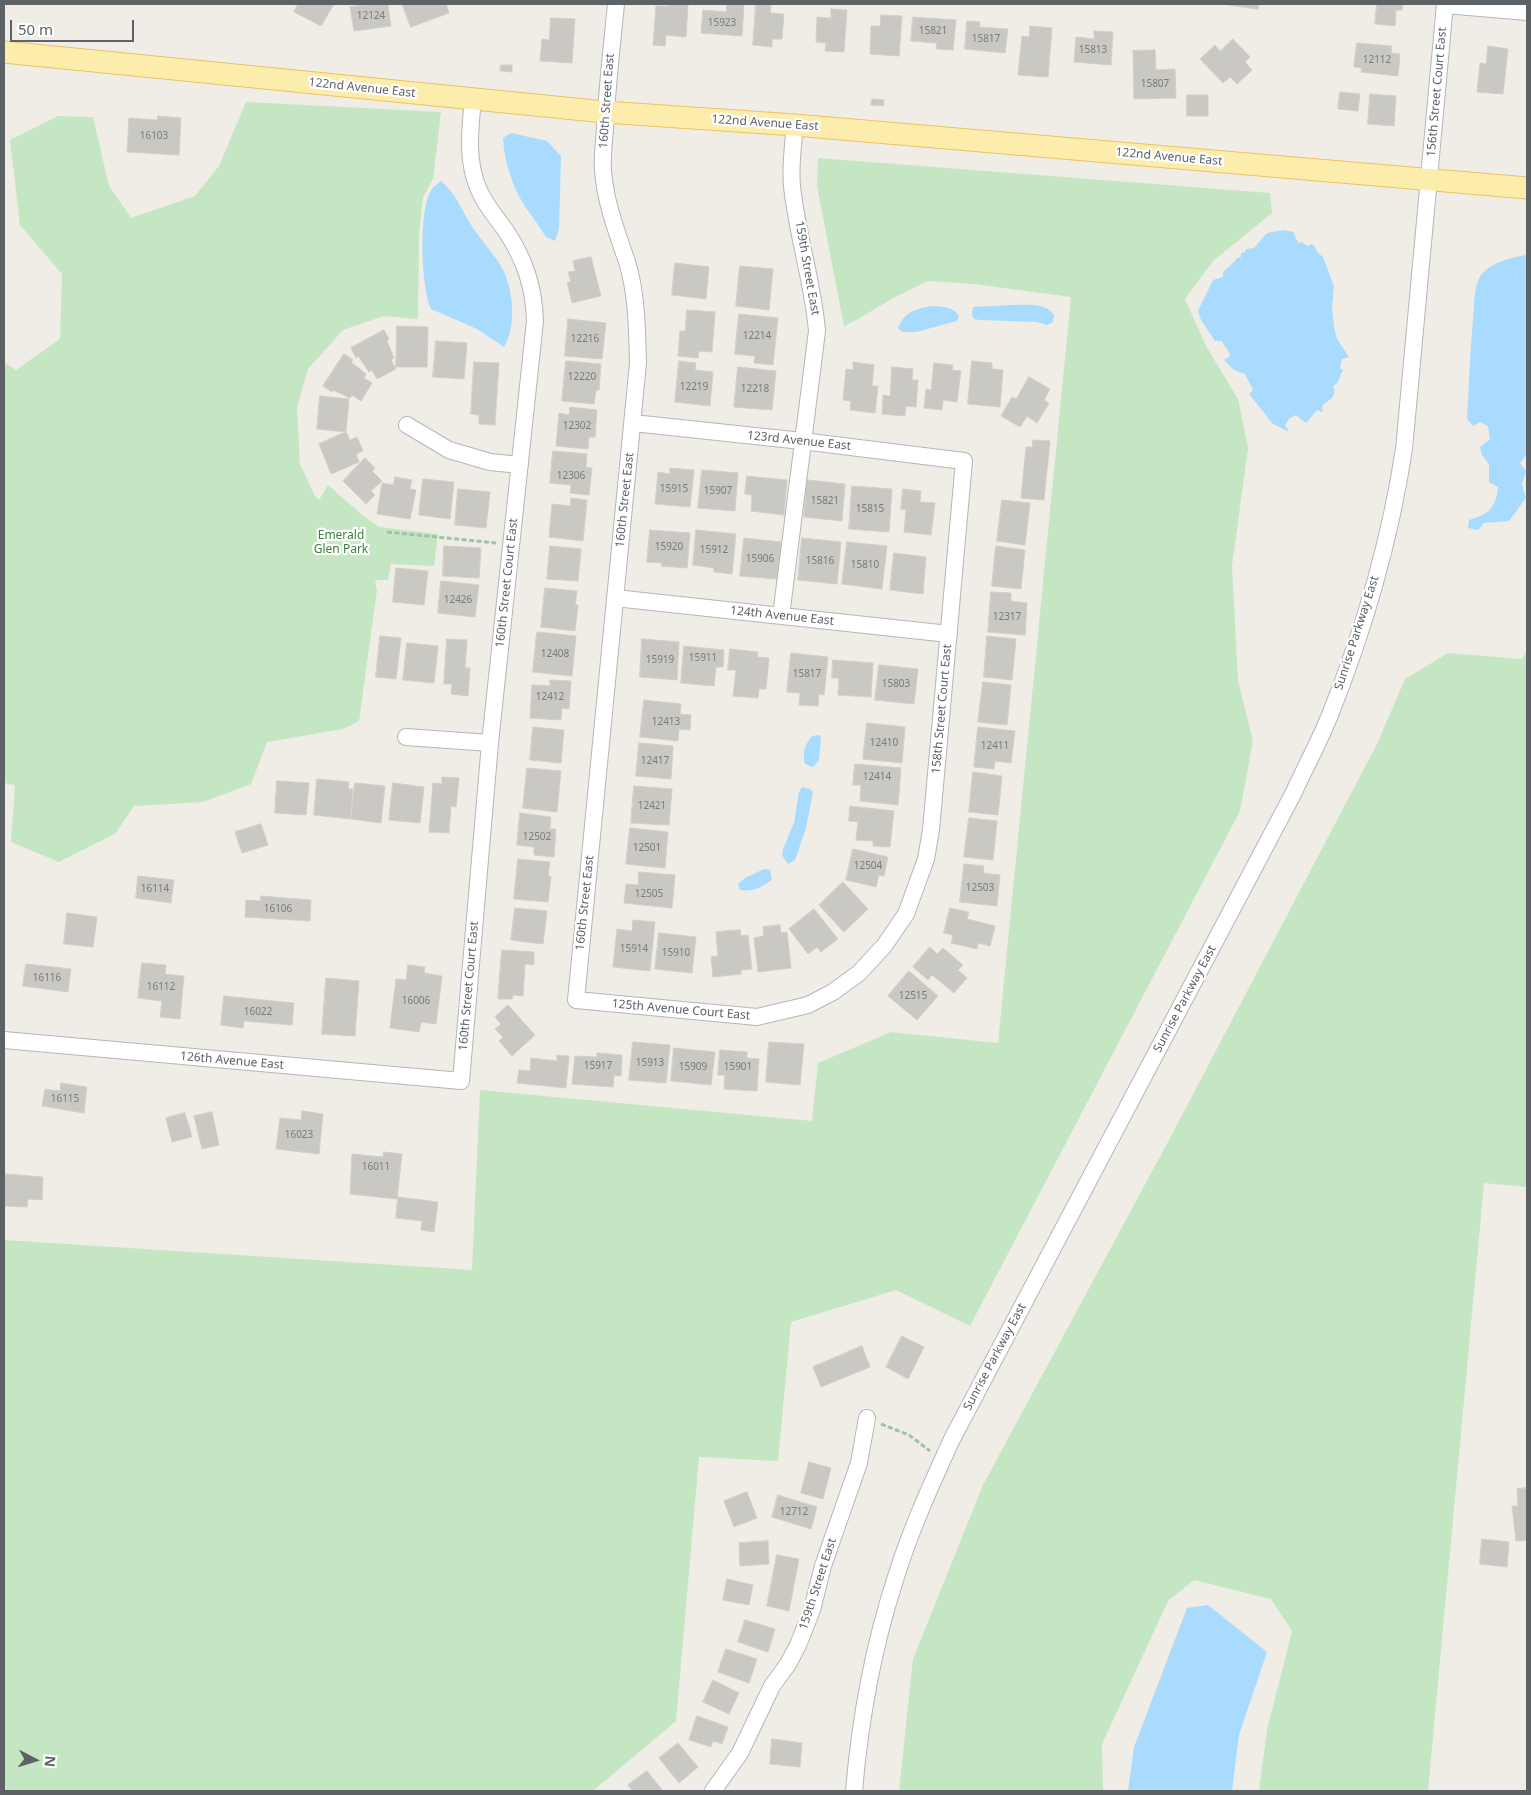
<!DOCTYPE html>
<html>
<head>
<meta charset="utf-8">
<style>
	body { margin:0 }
	#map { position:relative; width:1531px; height:1795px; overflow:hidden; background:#efede6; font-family:"Noto Sans",sans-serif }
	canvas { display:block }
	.frame { position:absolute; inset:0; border:5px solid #5d6266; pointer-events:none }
	.north { position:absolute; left:10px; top:1735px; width:50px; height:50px; -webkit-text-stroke:4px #fff; paint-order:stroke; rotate:95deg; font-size:14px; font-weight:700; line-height:20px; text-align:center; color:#5d6266 }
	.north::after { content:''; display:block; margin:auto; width:18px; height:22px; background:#5d6266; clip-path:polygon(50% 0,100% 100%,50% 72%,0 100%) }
	.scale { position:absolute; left:10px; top:20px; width:124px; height:22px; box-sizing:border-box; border:2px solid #5d6266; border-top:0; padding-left:6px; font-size:15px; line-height:18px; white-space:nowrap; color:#5d6266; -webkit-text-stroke:4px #fff; paint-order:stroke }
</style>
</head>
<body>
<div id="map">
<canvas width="1531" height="1795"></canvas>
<div class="frame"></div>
<div class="north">N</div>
<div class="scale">50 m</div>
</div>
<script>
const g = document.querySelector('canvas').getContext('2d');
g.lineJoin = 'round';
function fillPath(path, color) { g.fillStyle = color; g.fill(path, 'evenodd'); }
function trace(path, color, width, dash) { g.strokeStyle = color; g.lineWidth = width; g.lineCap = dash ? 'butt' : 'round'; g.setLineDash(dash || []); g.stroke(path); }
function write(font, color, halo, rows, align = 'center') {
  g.font = font + ' "Noto Sans",sans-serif'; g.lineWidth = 4.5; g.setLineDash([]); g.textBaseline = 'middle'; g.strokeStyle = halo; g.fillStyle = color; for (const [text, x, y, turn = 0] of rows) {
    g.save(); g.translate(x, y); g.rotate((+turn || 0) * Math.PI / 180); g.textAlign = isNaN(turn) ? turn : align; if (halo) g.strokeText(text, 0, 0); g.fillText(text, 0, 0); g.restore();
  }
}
fillPath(new Path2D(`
	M246 102 441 112 433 179 423 197 419 234 418 319 384 316 343 330 308 369 297 407 300 464 315 496 319 500 328 485 361 514 379 527 438 534 434 566 391 564 388 580H375L377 590 359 721 343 729 267 742 251 784 203 802 134 806 115 834 59 862 11 842 15 785 4 783V363L16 370 60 339 62 274 20 225 10 140 58 116 93 117 109 186 131 218 195 196 219 166Z
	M818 158 1270 193 1272 213 1213 261 1185 299 1206 346 1238 399 1248 448 1232 566 1238 680 1253 741 1240 811 970 1326 896 1290 791 1322 778 1461 699 1457 676 1721 593 1791H4V1240L472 1270 480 1090 812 1121 818 1063 891 1032 998 1043 1071 297 974 284 928 281 897 296 858 319 844 326 817 186Z
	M1527 651V1187L1484 1183 1428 1791H1259L1267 1730 1292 1631 1271 1599 1194 1580 1168 1601 1102 1744 1103 1791H899L913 1659 983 1485 1169 1140 1377 744 1405 679 1448 653 1522 659Z`), '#c4e6c3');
fillPath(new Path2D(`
	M511 133 547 141 561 156 559 229 555 241 546 237C540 227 533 218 526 208 513 188 504 162 503 138Z
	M441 181C454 191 462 210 471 225 481 241 496 255 504 272 514 293 516 327 504 347L477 329 431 309C421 287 418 208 432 189 434 186 438 183 441 181Z
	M1283 230 1294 232 1295 237 1299 243 1302 242 1307 246 1313 244 1318 253 1323 257 1334 286 1332 307 1334 327 1337 339 1349 357 1342 359 1340 368 1343 370 1337 383 1333 386C1338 397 1328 400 1322 406L1323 412 1317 410 1306 423 1296 415 1290 418 1285 425 1289 432 1273 424 1249 394 1253 390 1245 374 1234 370 1224 360 1230 356C1229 350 1224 346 1222 341H1215L1201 320 1198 311 1213 280 1223 277V272L1234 262 1237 258 1241 257V253L1245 252 1246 249 1254 248 1267 233Z
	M1527 255V454L1520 463 1526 471 1522 484 1526 498 1509 521 1484 523 1478 530 1468 528 1469 520C1489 514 1496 508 1498 487L1489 482V464L1482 455 1480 447 1490 439 1488 426 1480 422 1473 426 1467 419C1469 386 1470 352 1473 319 1474 307 1474 292 1478 281 1484 264 1511 257 1527 255Z
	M1011 305C1025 305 1046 302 1054 315L1053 322 1047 325 1037 322 980 320 974 319 972 314 973 307Z
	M932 306C942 307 953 306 959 316L957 321 916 332H902L898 328C905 311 916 309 932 306Z
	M819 735 821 738 819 760 813 767 805 764C802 752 805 745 812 736Z
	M802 787 810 789 813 792 806 828 795 860 788 864 782 855 783 849 794 823 799 792Z
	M764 869 770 870 772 879C764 887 752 892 740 890L738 884 745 878Z
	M1208 1605 1267 1652 1239 1735 1232 1791H1128L1134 1747 1187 1608Z`), '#a8dbfd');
const building = new Path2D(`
	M298 4H334L321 26 294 12Z
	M375 4H388L391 26 354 31 350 7Z
	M402 4H446L449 13 411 27Z
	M669 4H688L686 37 666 35 665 46 653 45 656 6H669Z
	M727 4H744L742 36 701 33 703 10 726 12Z
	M756 4 771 5 770 13 784 14 782 39H772V47L753 45Z
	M1223 4H1259L1258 9Z
	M1377 4H1403L1402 10H1396L1395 26 1375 24Z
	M831 9 847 10 844 52 825 51 826 43 816 42 817 17 831 18Z
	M881 15 902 16 899 56 870 54 871 26H880Z
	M913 17 956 20 953 50 936 49 937 43 911 41Z
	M551 18 575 19 572 63 540 61 542 39 549 40Z
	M967 21 980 22 979 27 1008 29 1005 53 965 49Z
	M1030 26 1052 28 1048 77 1018 75 1022 36 1029 37Z
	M1094 31 1113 32 1111 65 1074 62 1076 37 1094 39Z
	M1233 39 1250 57 1245 62 1252 70 1237 84 1230 77 1223 83 1200 59 1215 45 1220 51Z
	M1357 43 1392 46 1391 53 1400 54 1398 76 1361 72 1362 68 1354 67Z
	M1488 46 1508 49 1503 94 1477 92 1480 63 1486 64Z
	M1155 50 1156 70 1175 69 1176 98 1134 99 1133 51Z
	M501 65H512V72L500 71Z
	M1340 92 1360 94 1358 111 1338 109Z
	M1370 94 1396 96 1394 126 1368 124Z
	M1187 95H1208V116H1187Z
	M872 99 884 100 883 106 871 105Z
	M158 116 181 118 179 155 127 152 129 118 157 120Z
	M591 257 601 296 572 303 567 282H571L568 272 575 271 573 261Z
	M675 263 709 267 706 299 672 295Z
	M740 266 773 269 769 310 736 306Z
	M687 310 715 312 712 352 699 351 698 358 678 356 680 331H685Z
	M739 314 778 318 773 365 754 363 755 356 735 354Z
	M568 319 606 323 602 359 565 356Z
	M397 326 428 327 427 367H396Z
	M384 330 389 339 387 341 394 358 391 360 396 369 377 379 372 370 369 372 358 356 356 358 351 348Z
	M436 341 467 343 464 379 433 377Z
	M344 354 353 360 351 362 366 374 364 378 372 383 361 401 352 395 350 398 333 390 332 392 323 386Z
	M566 361 601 364 599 390H596L594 404 562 401Z
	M679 361 696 363 695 370 713 372 710 406 675 402Z
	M972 361 992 363V369L1003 370 1000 407 968 404Z
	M474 362 499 363 495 425 479 424V415L471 414Z
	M853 362 874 365 872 386H878L875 413 850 410 851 401 843 400 846 369 853 370Z
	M934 363 953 365 952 370 961 371 957 402 943 400 942 410 924 408 926 389 931 390Z
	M738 367 776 371 772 410 734 407Z
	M892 367 913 369 912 380H918L916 407 906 406 905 416 882 414 883 395 890 396Z
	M1029 377 1050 389 1044 400 1049 403 1037 423 1027 416 1020 427 1001 416 1012 397 1016 399Z
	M320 396 349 399 346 432 317 429Z
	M570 407 597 410 595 437H589L588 449 556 446 559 413 569 415Z
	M346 432 350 440 357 437 363 451 356 454 359 462 331 474 319 444Z
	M1033 440 1050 441 1044 500 1021 498 1026 447H1032Z
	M553 451 587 454 586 467 592 468 589 495 570 493 571 485 550 483Z
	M365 458 375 468 372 471 382 481 371 491 375 495 366 504 343 481Z
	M670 468 694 470 690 507 655 504 658 472 670 474Z
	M702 470 738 473 735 511 698 508Z
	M747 476 787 480 784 515 751 511 752 495 745 494Z
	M395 477 412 480 410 489 416 490 410 519 377 514 382 483 393 485Z
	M423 479 454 482 450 519 419 515Z
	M807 480 845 484 842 521 804 517Z
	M852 486 892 489 889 532 849 529Z
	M458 489 490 492 486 528 455 525Z
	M903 489 921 491 920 502 935 503 931 535 904 532 906 510 901 509Z
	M571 498 587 500 583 541 549 537 552 504 570 506Z
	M1002 500 1030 503 1025 545 997 541Z
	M650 530 690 533 687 568 661 566 662 563 647 562Z
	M696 530 736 534 732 574 714 572V568L693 565Z
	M744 538 781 542 777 579 740 576Z
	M802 538 841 542 837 584 798 580Z
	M847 542 887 546 882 589 842 584Z
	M444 546 481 548 479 578 443 576Z
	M550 546 581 549 578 581 547 579Z
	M996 546 1025 550 1021 589 992 586Z
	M894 553 926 557 923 594 890 590Z
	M396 568 428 571 424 605 393 602Z
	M441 581 479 585 475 617 438 613Z
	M545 588 577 591 575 605H578L575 631 541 627Z
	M991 592 1011 593V601L1027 603 1025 635 988 632Z
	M537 632 576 636 572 676 533 672Z
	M380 636 401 638 396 679 376 677Z
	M987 636 1016 639 1012 680 984 677Z
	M447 639 467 640 465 668H470L468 696 451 694 452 684H444Z
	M642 639 679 642 677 680 640 677Z
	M407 643 438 646 434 683 403 680Z
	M684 646 724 650 723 667H716L714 686 681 683Z
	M730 649 758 652 757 657 769 658 766 689H759L758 698 733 696 736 670H728Z
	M791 653 828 657 824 695 819 694 818 706 799 705 800 693 787 692Z
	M833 660 873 663 871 697 838 695 839 678H832Z
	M879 665 918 669 914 704 875 700Z
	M550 680 571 681 569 709 562 708 561 720 530 718 532 685 550 686Z
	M983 682 1011 685 1007 725 978 722Z
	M644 700 681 704 680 714 691 715 690 730 679 729 678 741 640 737Z
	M867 723 905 727 902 763 863 759Z
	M533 727 564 730 561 763 530 760Z
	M978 727 1015 731 1011 763 995 761 994 769 974 767Z
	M639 743 673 746 671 779 636 776Z
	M855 764 901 768 898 805 860 801 861 785H853Z
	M527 768 561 771 557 812 523 808Z
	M973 772 1002 776 998 815 969 812Z
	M442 777 459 778 456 807 451 806 449 833 429 832 433 783 442 784Z
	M317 779 349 782 348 789H353L350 819 314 815Z
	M277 781 309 783 306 815 275 813Z
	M355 783 385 786 381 823 351 819Z
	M393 783 424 787 420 823 389 820Z
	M634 786 672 789 669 825 631 823Z
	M850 806 894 811 890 847 873 846V841L856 840 858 822 849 821Z
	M520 813 551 817 550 829H556L554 857 534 855V847L517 845Z
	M969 818 997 821 993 860 964 857Z
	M261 824 268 845 242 853 235 832Z
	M630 828 668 832 665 868 626 864Z
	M853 849 888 857 884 876 879 875 876 887 846 880Z
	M518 859 550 862 548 876H551L548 902 514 899Z
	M964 864 984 866 983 873 1000 875 997 906 960 902Z
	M639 872 675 875 672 908 624 903 626 884 638 885Z
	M138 876 174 880 171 903 136 898Z
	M843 882 868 909 844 932 819 905Z
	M261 896 311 900 310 921 245 917 246 900 260 901Z
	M515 908 547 911 543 944 511 940Z
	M950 908 969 912 967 919 995 926 990 946 978 943 977 949 951 943 953 935 944 933Z
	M814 909 838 939 821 952 817 947 808 954 789 929Z
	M67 913 97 917 93 947 64 944Z
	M633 920 655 922 650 971 613 967 617 929 632 931Z
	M780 925 781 933 787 932 791 968 758 972 754 938 764 936 763 927Z
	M740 930 741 936 748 935 752 969 741 970V974L713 977 711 957 718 956 716 932Z
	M659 933 696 937 692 973 655 969Z
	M930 947 937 954 943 948 963 965 958 970 967 978 954 993 932 975 928 980 913 967Z
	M502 950 534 952V965L525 964 523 996 513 995 512 999H498Z
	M142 963 166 965 165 974 184 976 180 1019 160 1017 162 1001 138 998Z
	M26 964 71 969 68 992 23 986Z
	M408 965 425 967 424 973 442 976 436 1024 421 1022 419 1032 390 1028 396 979 406 980Z
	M909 971 938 996 917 1020 888 996Z
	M326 978 359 981 355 1036 322 1034Z
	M224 996 294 1003 292 1025 244 1021 243 1028 221 1025Z
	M508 1005 535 1035 512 1056 499 1041 503 1037 495 1029 501 1024 495 1017Z
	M633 1042 670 1045 666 1083 629 1080Z
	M769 1042 804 1044 800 1085 766 1082Z
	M674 1048 715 1052 711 1085 671 1081Z
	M720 1050 747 1052V1058L759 1059 757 1091 724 1089 725 1075H718Z
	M597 1053 622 1055 621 1076 614 1075 613 1087 572 1084 575 1056 597 1057Z
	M557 1055 569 1056 566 1088 517 1083 519 1070 530 1071 531 1058 557 1061Z
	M61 1083 87 1087 84 1113 42 1106 45 1089 60 1091Z
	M302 1111 323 1114 319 1154 276 1149 280 1118 301 1120Z
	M212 1112 219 1145 202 1149 194 1116Z
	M185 1113 192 1137 172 1142 166 1118Z
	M384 1152 402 1154 397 1199 350 1194 352 1154 383 1157Z
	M5 1174 43 1177 42 1200 28 1199 27 1207 4 1206Z
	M398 1197 438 1202 434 1232 421 1230 422 1221 396 1218Z
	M902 1336 924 1347 908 1379 886 1367Z
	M862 1346 870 1367 821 1387 813 1367Z
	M809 1462 831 1468 823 1499 801 1493Z
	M1527 1488V1540L1516 1541 1512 1506H1518L1517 1489Z
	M747 1492 757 1518 734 1527 724 1501Z
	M778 1495 817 1507 811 1529 772 1517Z
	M1482 1539 1509 1542 1507 1567 1480 1564Z
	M768 1541 769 1564 740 1566 739 1543Z
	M777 1555 799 1559 789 1611 767 1606Z
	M727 1579 753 1585 749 1605 723 1600Z
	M745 1620 775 1629 768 1652 738 1642Z
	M726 1649 757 1659 749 1683 718 1672Z
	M713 1680 739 1693 729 1714 703 1702Z
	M697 1716 728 1727 722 1744 713 1741 711 1747 689 1740Z
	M772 1739 802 1743 800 1767 770 1764Z
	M678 1743 698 1767 679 1783 659 1758Z
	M647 1771 663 1791H633L628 1785Z`);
fillPath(building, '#cac8c3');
trace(building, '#d4cfc4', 1);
const minor = new Path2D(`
	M616 4C612 45 607 87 605 129 604 142 602 157 603 170 605 202 617 232 627 262 637 294 637 329 638 363L576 1000 757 1017 808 1005 833 992 859 973 884 946 906 914 926 859 931 830 964 461 802 441 633 423
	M1445 5 1527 12
	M407 425 449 450 490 462 520 465
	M615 598 949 634
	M781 616 817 331C813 282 797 235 792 186 790 166 793 146 795 125
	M406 737 490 743
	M4 1040 461 1081 490 743 535 321C534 287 525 260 506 231 497 218 485 205 479 190 466 161 470 130 473 99
	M713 1791 740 1753 772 1686 788 1664 798 1645 812 1610 823 1566 859 1463 867 1418
	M854 1791C860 1720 873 1648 895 1580 910 1531 931 1485 952 1439L1293 794C1305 768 1319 742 1330 715 1364 630 1390 540 1404 449L1445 4`);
const major = new Path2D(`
	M4 52 605 112 795 125 1527 188`);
trace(minor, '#b3b6ba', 18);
trace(major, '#eec160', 23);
trace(new Path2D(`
	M387 532 496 543
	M881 1424 909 1435 930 1451`), '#9bc5a6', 3, [5, 2.5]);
trace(minor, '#fff', 16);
trace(major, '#fdedad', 21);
write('10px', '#787c7d', null, [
	["12124",371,16],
	["15923",722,23],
	["15821",933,31],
	["15817",986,39],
	["15813",1093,50],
	["12112",1377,60],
	["15807",1155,84],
	["16103",154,136],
	["12214",757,336],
	["12216",585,339],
	["12220",582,377],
	["12219",694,387],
	["12218",755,389],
	["12302",577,426],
	["12306",571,476],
	["15915",674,489],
	["15907",718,491],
	["15821",825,501],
	["15815",870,509],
	["15920",669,547],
	["15912",714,550],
	["15906",760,559],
	["15816",820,561],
	["15810",865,565],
	["12426",458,600],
	["12317",1007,617],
	["12408",555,654],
	["15911",703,658],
	["15919",660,660],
	["15817",807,674],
	["15803",896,684],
	["12412",550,697],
	["12413",666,722],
	["12410",884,743],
	["12411",995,746],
	["12417",655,761],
	["12414",877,777],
	["12421",652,806],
	["12502",537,837],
	["12501",647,848],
	["12504",868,866],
	["12503",980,888],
	["16114",155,889],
	["12505",649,894],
	["16106",278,909],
	["15914",634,949],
	["15910",676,953],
	["16116",47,978],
	["16112",161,987],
	["12515",913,996],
	["16006",416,1001],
	["16022",258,1012],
	["15913",650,1063],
	["15917",598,1066],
	["15909",693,1067],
	["15901",738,1067],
	["16115",65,1099],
	["16023",299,1135],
	["16011",376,1167],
	["12712",794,1512]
]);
write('12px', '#5d6266', '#fff', [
	["122nd Avenue East",362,88,6],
	["156th Street Court East",1437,92,-85],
	["160th Street East",607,101,-86],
	["122nd Avenue East",765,123,4],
	["122nd Avenue East",1169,157,5],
	["159th Street East",807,268,80],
	["123rd Avenue East",799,441,6],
	["160th Street East",625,500,-84],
	["160th Street Court East",507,583,-84],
	["124th Avenue East",782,616,6],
	["Sunrise Parkway East",1357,633,-72],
	["158th Street Court East",942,709,-85],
	["160th Street East",585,903,-84],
	["160th Street Court East",469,986,-85],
	["Sunrise Parkway East",1185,999,-62],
	["125th Avenue Court East",681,1010,5],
	["126th Avenue East",232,1061,5],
	["Sunrise Parkway East",995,1357,-62],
	["159th Street East",818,1584,-72]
]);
write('12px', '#378438', '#fff', [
	["Emerald",341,536],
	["Glen Park",341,550]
]);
</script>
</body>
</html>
